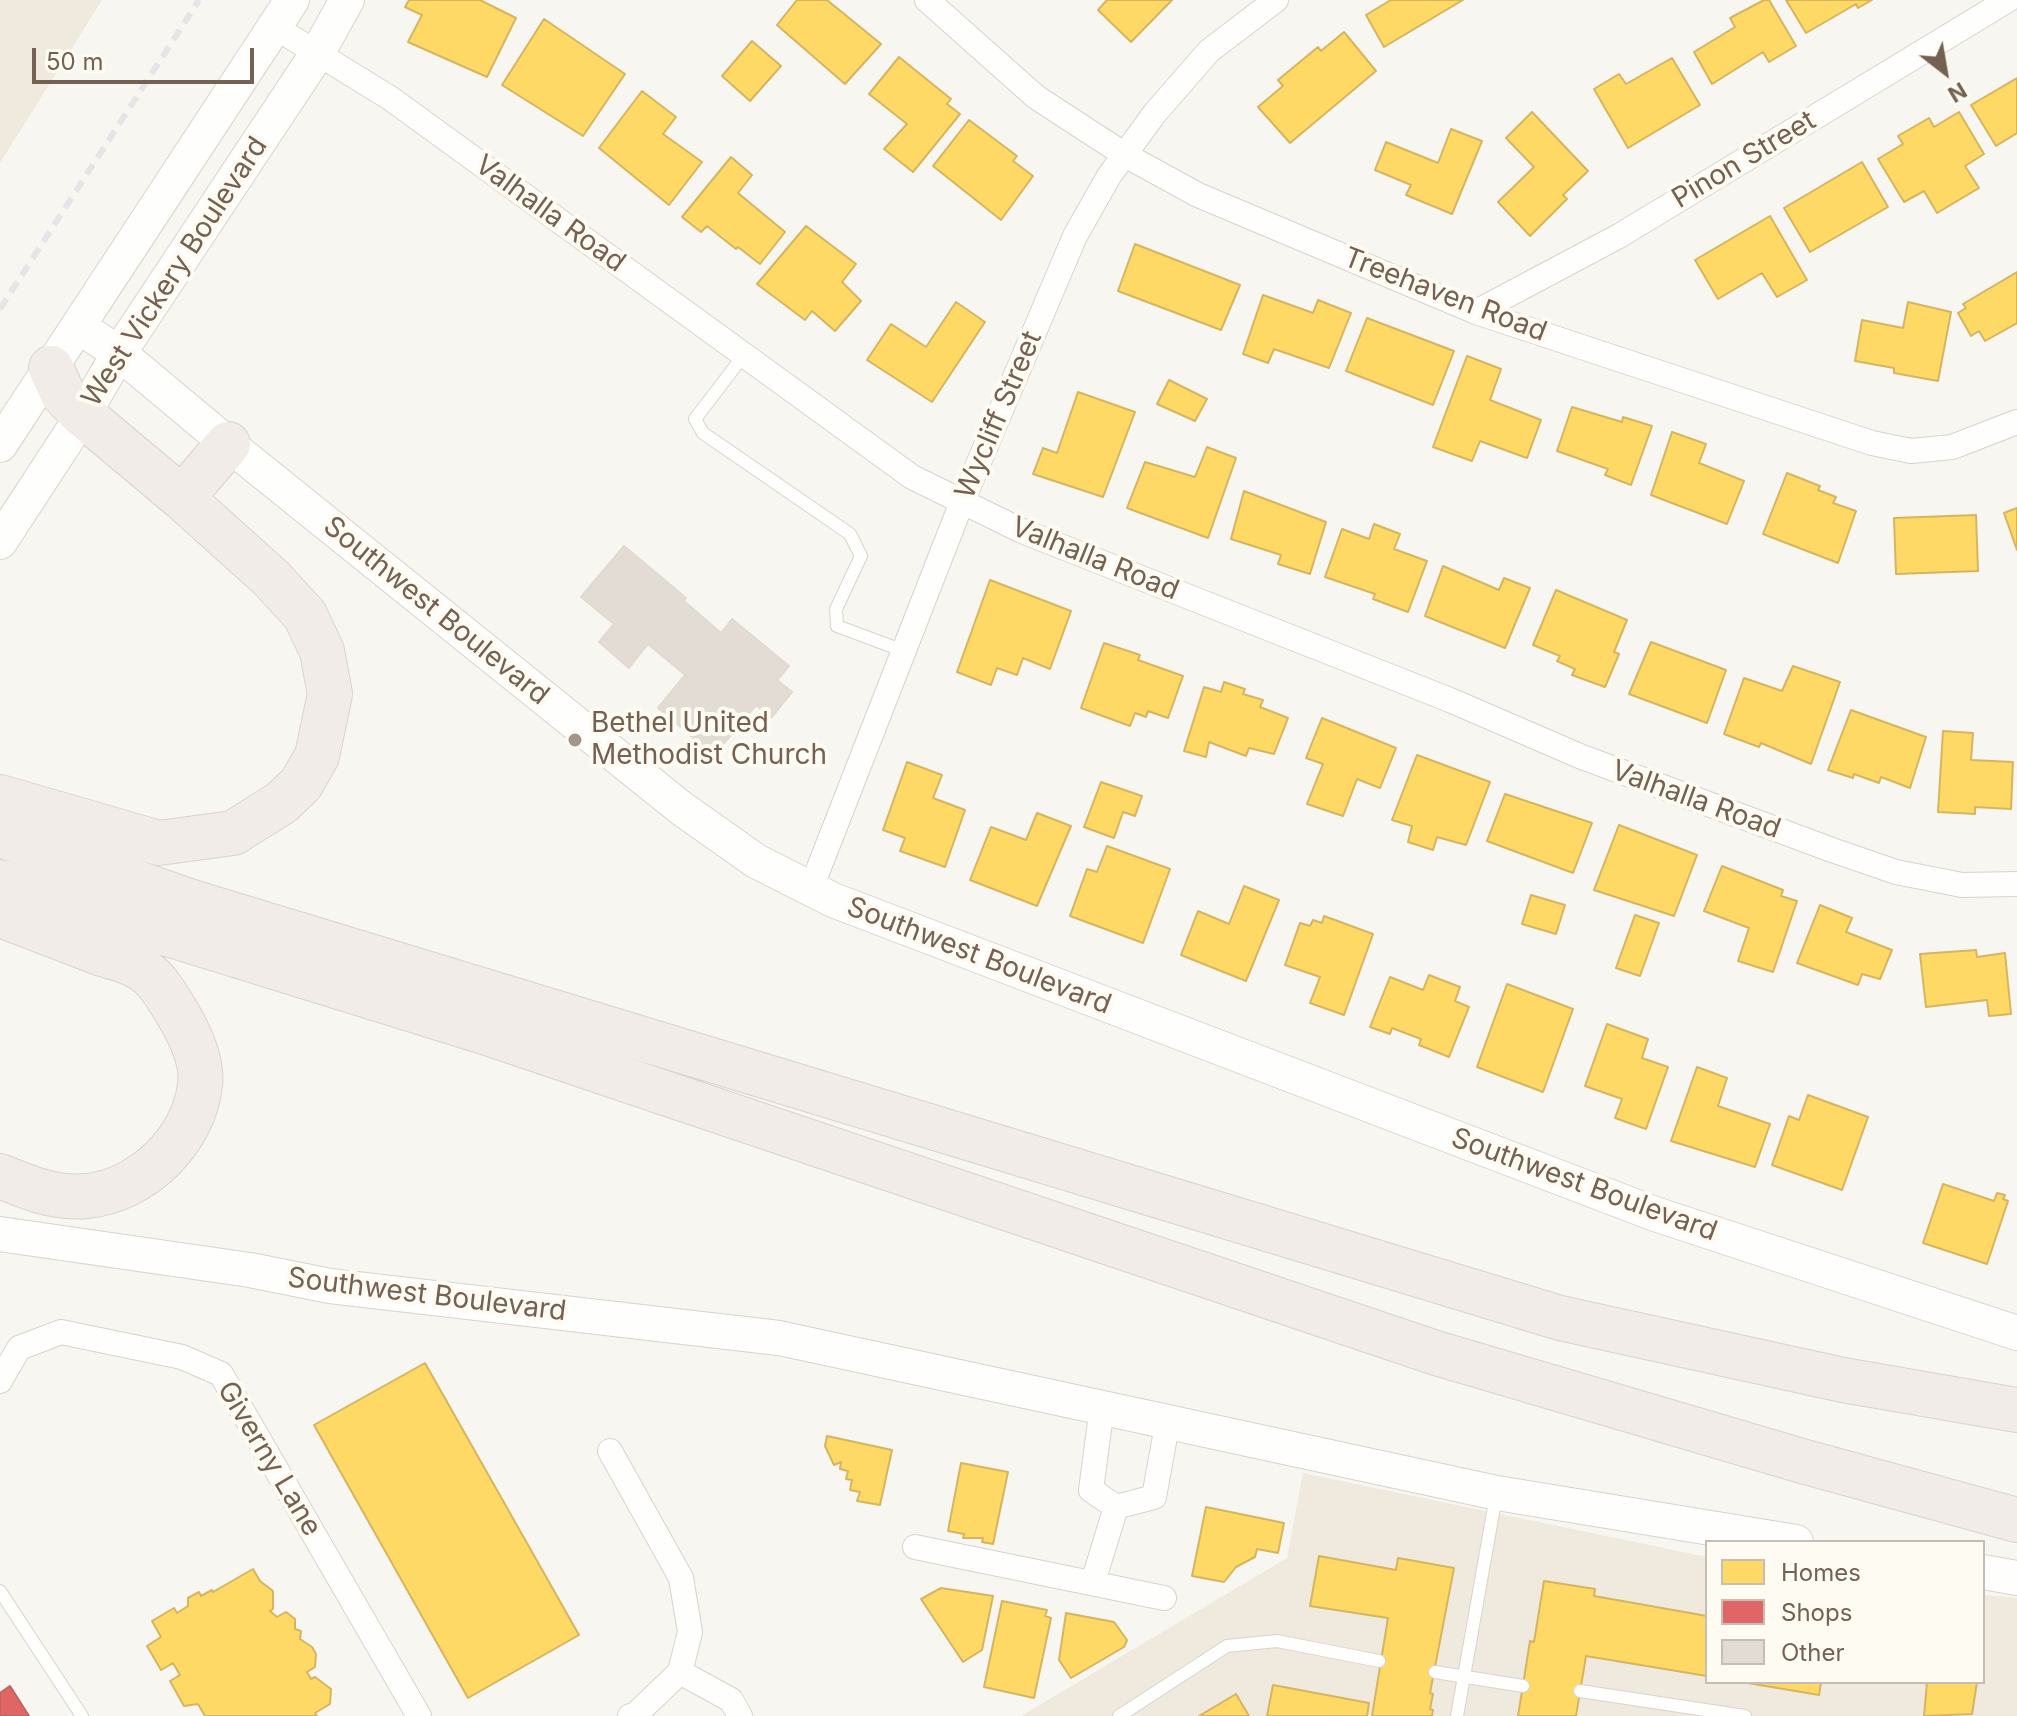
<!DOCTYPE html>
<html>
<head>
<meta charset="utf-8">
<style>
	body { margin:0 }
	#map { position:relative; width:2017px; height:1716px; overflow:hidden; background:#f8f6f0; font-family:Inter,sans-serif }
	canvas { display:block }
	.legend { position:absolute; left:1705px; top:1540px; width:280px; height:144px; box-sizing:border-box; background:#fefbf3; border:2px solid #c7bdb2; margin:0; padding:10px 14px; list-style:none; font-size:24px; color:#756151 }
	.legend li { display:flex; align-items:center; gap:16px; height:40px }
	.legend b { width:40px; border:2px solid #c7bdb2 }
	.north { position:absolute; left:1905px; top:32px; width:80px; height:80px; -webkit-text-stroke:6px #fefbf3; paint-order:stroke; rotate:149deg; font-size:22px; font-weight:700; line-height:32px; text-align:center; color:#756151 }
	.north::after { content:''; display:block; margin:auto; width:28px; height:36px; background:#756151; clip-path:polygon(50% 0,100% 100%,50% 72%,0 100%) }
	.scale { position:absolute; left:32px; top:48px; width:222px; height:36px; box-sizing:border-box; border:4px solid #756151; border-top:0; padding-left:10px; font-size:24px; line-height:28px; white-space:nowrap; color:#756151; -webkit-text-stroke:6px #fefbf3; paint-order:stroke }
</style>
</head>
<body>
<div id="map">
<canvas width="2017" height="1716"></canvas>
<ul class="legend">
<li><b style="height:22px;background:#ffd966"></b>Homes</li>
<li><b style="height:22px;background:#e06666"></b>Shops</li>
<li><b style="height:22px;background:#e2dcd5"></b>Other</li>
</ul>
<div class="north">N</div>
<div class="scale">50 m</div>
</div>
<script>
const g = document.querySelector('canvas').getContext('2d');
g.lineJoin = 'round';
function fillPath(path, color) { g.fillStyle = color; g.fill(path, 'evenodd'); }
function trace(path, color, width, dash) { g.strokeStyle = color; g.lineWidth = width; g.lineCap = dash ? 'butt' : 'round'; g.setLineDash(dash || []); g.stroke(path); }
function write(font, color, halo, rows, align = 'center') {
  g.font = font + ' Inter,sans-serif'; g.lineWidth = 8; g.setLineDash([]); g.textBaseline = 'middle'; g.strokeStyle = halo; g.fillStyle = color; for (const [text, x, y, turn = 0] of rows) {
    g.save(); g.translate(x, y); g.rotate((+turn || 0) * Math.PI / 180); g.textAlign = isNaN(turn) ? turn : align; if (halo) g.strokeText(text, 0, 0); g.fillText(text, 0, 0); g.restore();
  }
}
fillPath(new Path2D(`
	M0 0H102L0 163Z
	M1303 1473 1707 1557V1682H1983V1595L2017 1598V1716H1021L1287 1558Z`), '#f0e9de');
const homes = new Path2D(`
	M409 0H480L516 18 487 77 408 42 422 15 405 7Z
	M797 0H827L881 44 845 84 777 25Z
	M1107 0H1172L1131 42 1098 10Z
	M1391 0H1463L1384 47 1366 15Z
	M1764 0H1769L1796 46 1769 62 1763 52 1712 84 1694 52 1735 27 1730 18Z
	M1786 0H1872L1858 8 1856 4 1806 33Z
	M544 19 625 74 583 136 502 85Z
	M1344 32 1376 71 1290 143 1258 107 1283 86 1278 80 1318 47 1321 51Z
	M752 41 781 66 750 101 722 76Z
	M899 57 951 99 947 104 960 114 913 172 884 149 907 124 869 94Z
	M1672 58 1700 105 1628 148 1594 89 1619 74 1626 84Z
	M2017 78V133L1996 146 1971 105Z
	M642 91 676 117 663 134 702 162 669 205 599 148Z
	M1532 112 1588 171 1563 195 1567 199 1530 236 1498 202 1534 167 1506 138Z
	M1959 112 1984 154 1965 166 1979 188 1937 213 1924 191 1904 202 1878 159 1903 144 1898 136 1929 118 1934 127Z
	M969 120 1017 156 1013 161 1033 176 1001 220 933 166Z
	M1451 129 1482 141 1452 214 1406 195 1411 185 1375 170 1386 142 1438 163Z
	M731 157 752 175 738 193 785 232 760 264 738 247 736 249 707 226 701 232 682 217Z
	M1862 162 1888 207 1810 252 1784 208Z
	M1770 216 1807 280 1777 297 1762 273 1718 299 1695 260Z
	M806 226 856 264 842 282 861 301 835 331 812 311 805 320 757 284Z
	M1135 244 1240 285 1221 330 1118 291Z
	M2017 272V323L1985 341 1979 331 1971 336 1958 313 1966 308 1963 304Z
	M1263 295 1313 313 1318 300 1351 313 1329 368 1274 349 1268 363 1243 354Z
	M956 302 985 322 932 402 867 360 891 324 926 347Z
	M1908 302 1951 312 1938 381 1894 373V368L1855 361 1862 320 1903 328Z
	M1367 318 1454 351 1433 405 1346 371Z
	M1467 356 1501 369 1490 400 1541 420 1527 458 1480 441 1472 461 1433 447Z
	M1169 380 1207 399 1195 421 1157 404Z
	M1078 392 1135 412 1103 497 1033 474 1043 448 1057 453Z
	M1572 407 1622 422 1623 417 1652 426 1631 485 1605 475 1608 469 1557 451Z
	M1672 432 1706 444 1699 463 1744 481 1727 524 1651 495Z
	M1207 447 1236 458 1208 538 1127 508 1145 462 1195 477Z
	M1787 473 1820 486 1818 490 1836 497 1833 503 1856 511 1838 563 1763 534Z
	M1244 491 1326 522 1310 574 1278 564 1281 555 1231 539Z
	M2017 508V550L2004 513Z
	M1976 515 1978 571 1896 574 1894 518Z
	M1374 524 1400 534 1394 549 1427 561 1408 612 1373 599 1375 594 1325 577 1342 529 1369 539Z
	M1443 566 1499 590 1504 578 1530 588 1505 648 1425 616Z
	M990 580 1071 611 1050 669 1023 658 1017 675 997 668 991 685 957 672Z
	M1556 590 1627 620 1614 652 1619 654 1605 687 1572 675 1575 669 1557 661 1560 656 1533 645Z
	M1651 642 1726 670 1707 723 1629 694Z
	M1104 643 1140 655 1138 660 1183 676 1168 718 1148 711 1146 717 1135 713 1130 726 1081 708Z
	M1793 666 1840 682 1811 764 1761 743 1759 747 1724 734 1744 678 1782 691Z
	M1224 682 1245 689 1243 694 1263 700 1260 707 1288 718 1274 754 1249 748 1246 756 1209 742 1206 757 1184 751 1204 687 1221 692Z
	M1851 710 1926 737 1910 788 1881 777 1879 783 1854 774 1853 778 1828 770Z
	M1322 718 1396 748 1380 788 1357 779 1343 816 1307 804 1323 764 1306 758Z
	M1943 731 1973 733 1971 760 2013 762 2011 809 1975 807V814L1938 812Z
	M1417 755 1490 782 1466 845 1437 837 1433 850 1408 842 1412 826 1392 820Z
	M907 762 942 775 933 798 965 810 945 867 900 851 905 838 883 830Z
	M1101 782 1142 796 1135 816 1123 812 1114 838 1084 827Z
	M1505 794 1592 823 1573 873 1487 841Z
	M1037 813 1071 826 1037 906 970 880 991 827 1026 840Z
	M1619 825 1697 855 1674 916 1594 890Z
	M1107 846 1170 869 1143 943 1070 916 1087 869 1097 872Z
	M1722 866 1783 890 1781 896 1797 901 1773 972 1738 961 1749 928 1704 911Z
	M1244 886 1279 900 1246 981 1181 955 1198 911 1229 924Z
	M1531 895 1565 905 1556 934 1522 924Z
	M1820 905 1852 918 1846 932 1892 950 1880 979 1862 974 1858 985 1797 963Z
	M1635 915 1659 923 1640 976 1616 968Z
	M1324 916 1373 934 1344 1015 1310 1003 1320 977 1285 965 1300 923 1310 926 1313 920 1322 923Z
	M1976 950 1977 957 2005 953 2011 1014 1989 1016 1987 1000 1926 1007 1920 954Z
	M1429 975 1460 987 1455 1001 1469 1007 1449 1057 1419 1045 1421 1039 1392 1028 1390 1034 1370 1027 1390 977 1423 990Z
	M1507 984 1573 1009 1543 1092 1477 1067Z
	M1607 1024 1648 1039 1642 1058 1668 1067 1646 1129 1615 1118 1622 1099 1585 1086Z
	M1697 1067 1727 1078 1718 1106 1770 1124 1755 1167 1671 1141Z
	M1808 1095 1868 1117 1842 1190 1772 1165 1789 1116 1799 1120Z
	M1943 1184 1994 1201 1997 1193 2005 1195 2003 1199 2008 1201 1987 1264 1923 1243Z
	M425 1363 579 1635 468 1698 314 1425Z
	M827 1436 892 1450 880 1505 857 1501 860 1492 850 1490 852 1480 846 1479 848 1471 840 1469 841 1462 834 1465 825 1446Z
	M961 1463 1008 1472 993 1544 982 1542 983 1538H963L964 1534 948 1531Z
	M1206 1507 1284 1523 1278 1553 1257 1549 1255 1557 1236 1567 1224 1582 1192 1576Z
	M1319 1556 1396 1570 1398 1558 1454 1568 1430 1693 1433 1694 1430 1709 1433 1710 1432 1716H1372L1388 1618 1310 1606Z
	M253 1569 260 1581 273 1591V1609L270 1611 277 1617 286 1612 295 1619V1629L301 1631 300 1639 312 1647 316 1654 315 1667 307 1672 311 1679 315 1677 331 1689 330 1704 315 1713 317 1716H205L198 1704 184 1706 170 1681 180 1675 173 1663 161 1670 147 1646 161 1637 152 1621 174 1608 177 1613 188 1606V1598L199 1592 201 1596 212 1590 213 1592Z
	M1544 1581 1595 1589 1594 1596 1707 1616V1676L1586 1656 1576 1716H1518L1530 1641 1534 1642Z
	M941 1588 993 1596 982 1650 963 1662 921 1599Z
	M1002 1601 1047 1610 1045 1616 1051 1618 1034 1698 984 1687Z
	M1066 1613 1114 1622 1127 1640 1124 1647 1071 1678 1059 1660Z
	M1742 1682H1821L1819 1695Z
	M1927 1682H1977L1972 1714 1924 1716Z
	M1273 1685 1369 1703 1367 1716H1267Z
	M1236 1694 1249 1716H1199Z`);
fillPath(homes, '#ffd966');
trace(homes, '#d6b560', 2);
const shops = new Path2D(`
	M10 1686 29 1716H0V1693Z`);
fillPath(shops, '#e06666');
trace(shops, '#c06460', 2);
const building = new Path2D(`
	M624 546 686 598 684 601 721 633 732 619 789 666 777 680 792 692 771 718 756 705 714 755 658 708 685 675 648 644 629 668 599 642 614 624 581 597Z`);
fillPath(building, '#e2dcd5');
trace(building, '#e0dad2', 2);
const service = new Path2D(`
	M744 355 695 419 703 433 850 534 861 556 836 609 837 626 904 651
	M0 1591 82 1716
	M1435 1672 1523 1686
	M1580 1691 1745 1716
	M1119 1716 1227 1646 1277 1641 1379 1661
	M1457 1716 1496 1496`);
const minor = new Path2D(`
	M927 0 1036 97 1125 155 1198 195 1476 312 1872 443 1911 451 1952 447 2017 422
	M273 26 390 98 912 477 1022 531 1450 700 1582 757 1832 850 1896 872 1962 885 2017 884
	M1476 312 1619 236 2008 0
	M811 888 962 502 1075 236 1109 176 1155 113 1209 51 1276 0
	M0 1381 19 1348 61 1332 182 1357 221 1374 419 1716
	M1102 1407 1091 1490 1116 1507 1154 1497 1168 1420
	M610 1451 681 1578 690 1632 680 1672
	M915 1547 1164 1598
	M1093 1582 1116 1507
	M680 1672 731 1700 740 1716
	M630 1716 635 1715 680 1672`);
const secondary = new Path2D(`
	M79 327 119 353 228 444 681 808 756 861 833 900 1655 1214 2017 1333
	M0 445 292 0
	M0 542 83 415 119 353 317 54 347 0
	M0 1234 250 1270 330 1286 779 1338 1497 1493 1796 1542
	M1983 1572 2017 1578`);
const motorway = new Path2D(`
	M182 498 228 444
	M0 797 159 843 233 833 281 803 301 784 317 756 330 694 322 651 305 615 271 578 182 498 83 415 63 394 51 368
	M0 835 189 901 1560 1318 1843 1380 2017 1410
	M0 882 481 1031 1436 1353 1802 1461 2017 1520
	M0 915C34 928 68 941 102 954 115 958 131 962 142 969 159 980 169 1000 179 1016 190 1035 203 1063 200 1085 194 1140 142 1191 87 1196 55 1199 29 1188 0 1176`);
trace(service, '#d8d3ce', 14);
trace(minor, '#d8d3ce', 26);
trace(secondary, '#d8d3cd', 36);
trace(motorway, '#d9d3cd', 46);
trace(service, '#fefefd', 12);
trace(minor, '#fefefd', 24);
trace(secondary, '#fefefd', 34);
trace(motorway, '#f1ece8', 44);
trace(new Path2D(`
	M0 309 199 0`), '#e6e4e6', 6, [12, 8]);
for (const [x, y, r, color] of [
	[575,740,8,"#a39589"]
]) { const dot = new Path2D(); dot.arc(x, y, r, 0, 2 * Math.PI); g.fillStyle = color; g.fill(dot); trace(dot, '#fefbf3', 3); }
write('28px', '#756151', '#fefbf3', [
	["Pinon Street",1744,160,-31],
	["Valhalla Road",550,214,36],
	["West Vickery Boulevard",175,272,-57],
	["Treehaven Road",1445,295,21],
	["Wycliff Street",999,415,-67],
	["Valhalla Road",1095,559,22],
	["Southwest Boulevard",436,611,39],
	["Valhalla Road",1696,800,20],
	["Southwest Boulevard",979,956,21],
	["Southwest Boulevard",1584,1185,20],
	["Southwest Boulevard",427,1295,7],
	["Giverny Lane",269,1459,59]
]);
write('28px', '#756151', '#fefbf3', [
	["Bethel United",591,724],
	["Methodist Church",591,756]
], 'left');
</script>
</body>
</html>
